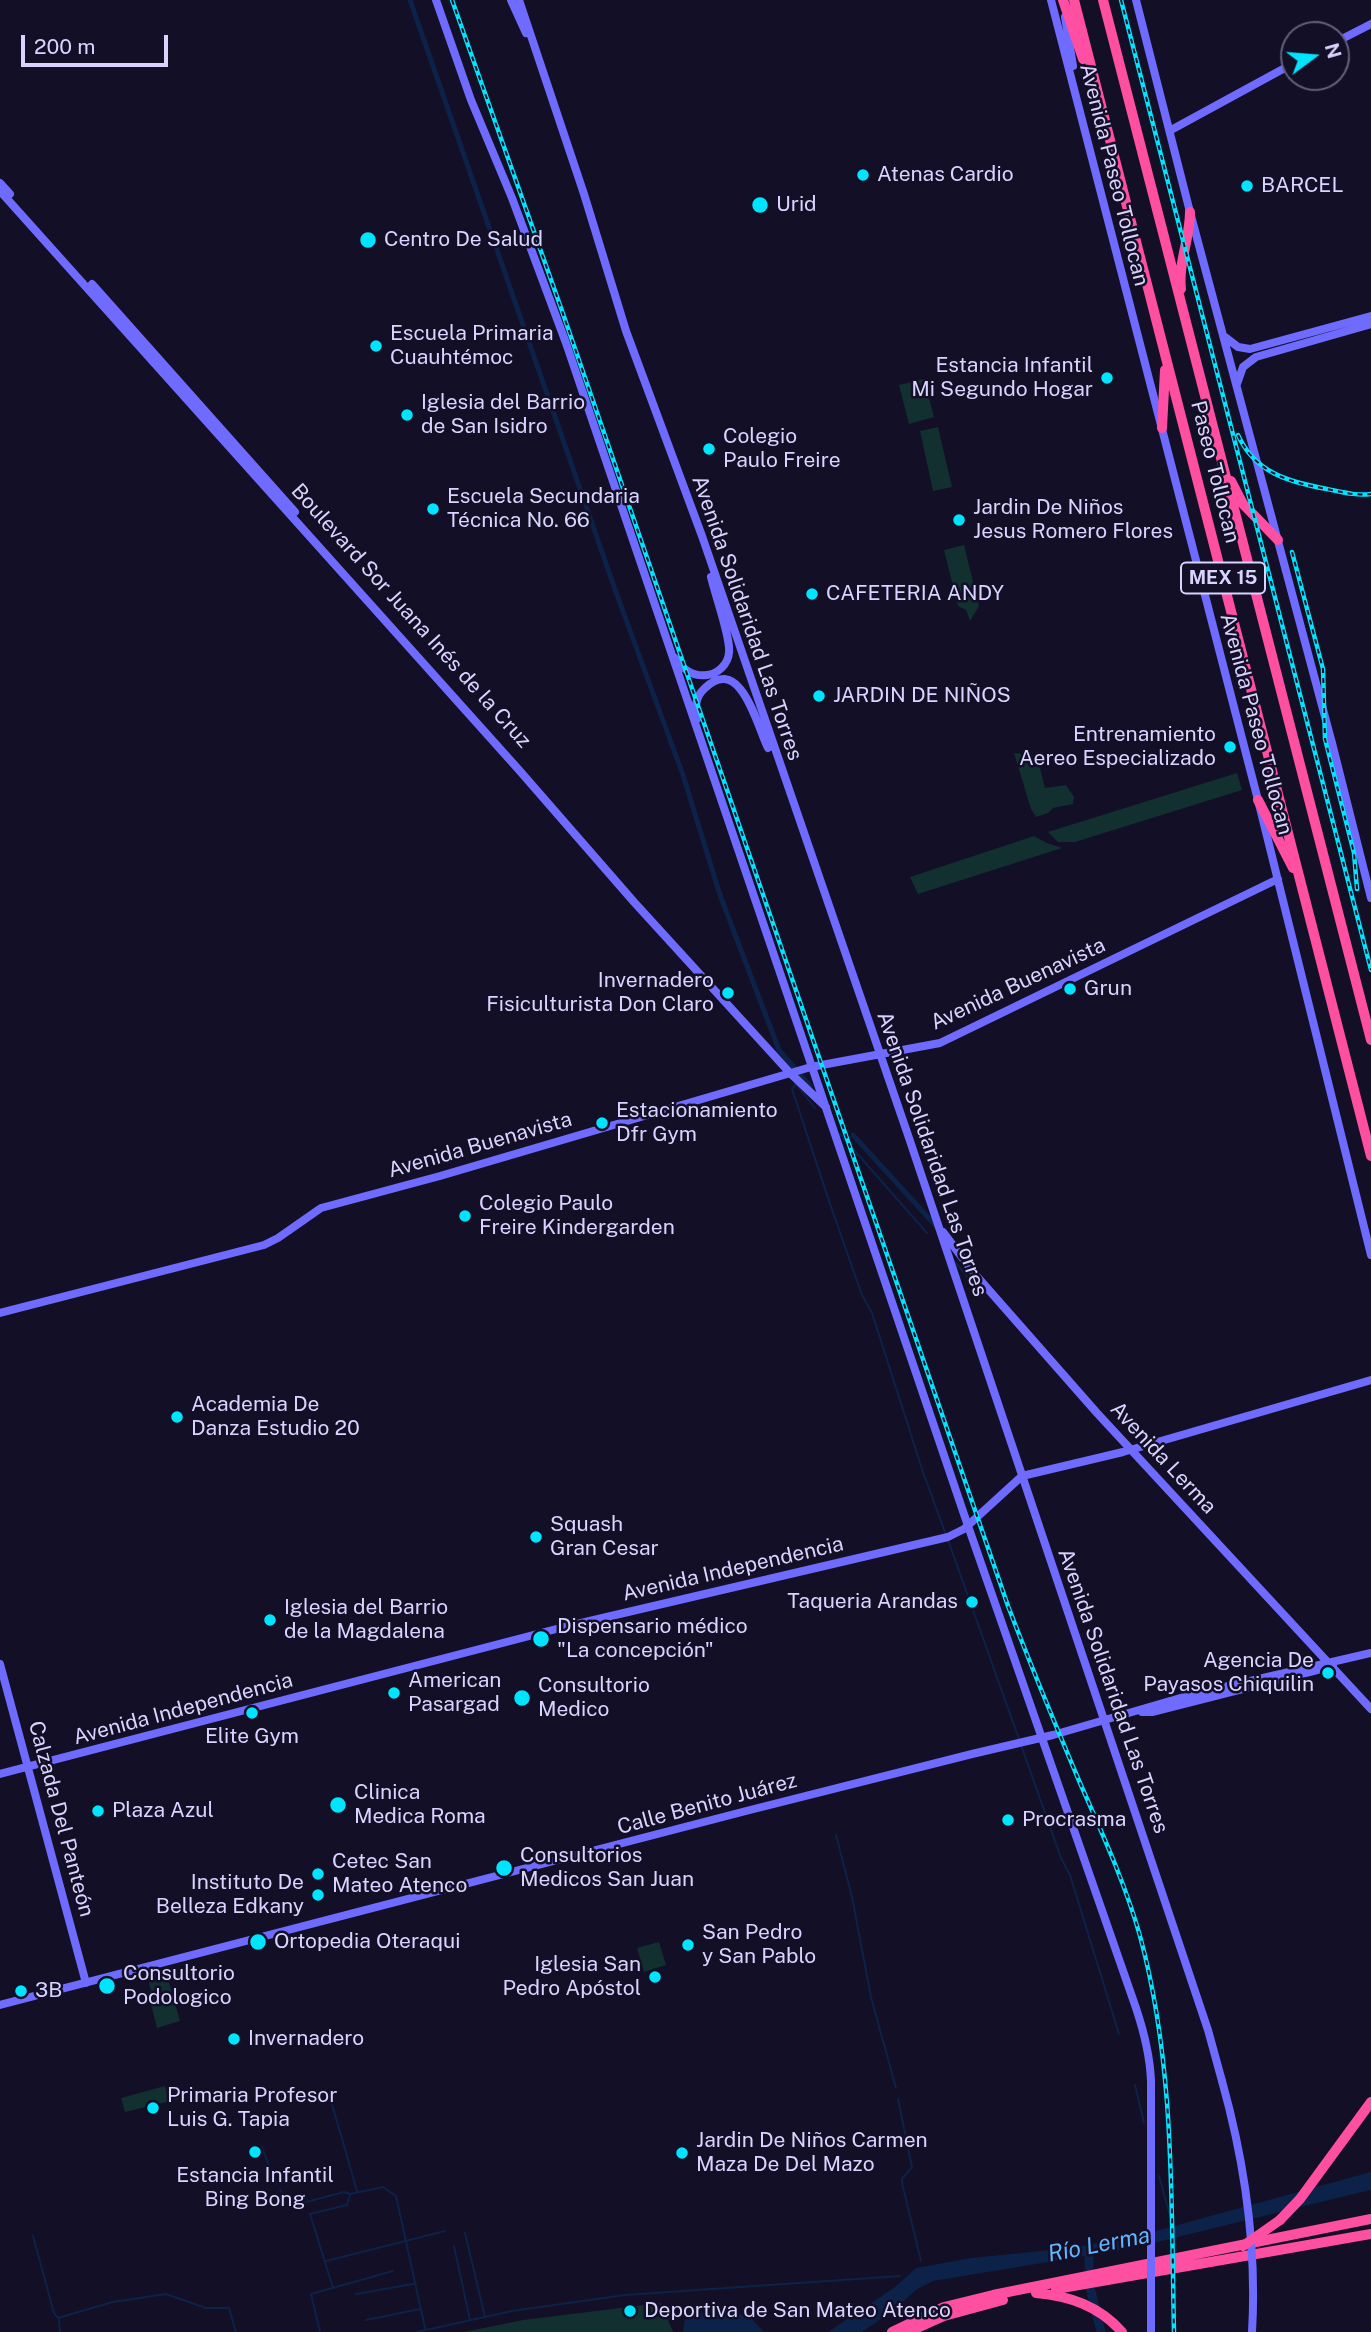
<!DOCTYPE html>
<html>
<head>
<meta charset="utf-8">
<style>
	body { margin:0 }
	#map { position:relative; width:1371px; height:2332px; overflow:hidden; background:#130f26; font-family:"Public Sans",sans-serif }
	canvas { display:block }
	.north { position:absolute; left:1280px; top:21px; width:70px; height:70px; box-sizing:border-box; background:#130f26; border:2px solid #625e7d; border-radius:50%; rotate:74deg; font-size:19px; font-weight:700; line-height:28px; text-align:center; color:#d9d4ff }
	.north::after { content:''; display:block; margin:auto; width:24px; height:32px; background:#00e5ff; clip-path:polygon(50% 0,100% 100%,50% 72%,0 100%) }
	.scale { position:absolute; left:21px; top:35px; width:147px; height:32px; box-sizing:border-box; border:4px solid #d9d4ff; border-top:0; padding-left:9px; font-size:21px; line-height:24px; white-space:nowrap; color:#d9d4ff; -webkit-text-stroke:5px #130f26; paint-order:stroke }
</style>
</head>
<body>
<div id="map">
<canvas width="1371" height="2332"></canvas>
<div class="north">N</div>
<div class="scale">200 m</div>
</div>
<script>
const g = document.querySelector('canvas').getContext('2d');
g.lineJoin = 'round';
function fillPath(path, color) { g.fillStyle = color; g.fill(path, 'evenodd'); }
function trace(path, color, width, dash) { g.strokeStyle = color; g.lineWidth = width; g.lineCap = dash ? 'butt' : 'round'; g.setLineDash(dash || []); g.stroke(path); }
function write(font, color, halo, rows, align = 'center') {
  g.font = font + ' "Public Sans",sans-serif'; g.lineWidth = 5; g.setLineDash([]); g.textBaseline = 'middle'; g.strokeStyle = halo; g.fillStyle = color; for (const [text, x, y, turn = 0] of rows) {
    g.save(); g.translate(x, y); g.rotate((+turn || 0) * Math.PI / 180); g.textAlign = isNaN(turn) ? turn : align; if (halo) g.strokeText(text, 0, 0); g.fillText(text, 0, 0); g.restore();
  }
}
fillPath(new Path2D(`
	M924 379 934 417 909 424 899 385Z
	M938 427 952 487 933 491 920 431Z
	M964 545 979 606 970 621 966 610 958 606 944 550Z
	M1014 753 1037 756 1045 788 1066 785 1074 797 1073 804 1053 808 1048 813 1036 817 1031 809Z
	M1237 773 1242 790 1075 842H1058L1048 832Z
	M1034 836 1047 843 1062 848 918 894 910 877Z
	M659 1942 666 1965 644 1972 637 1948Z
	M165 1969 180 2021 157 2028 148 1992 151 1991 147 1974Z
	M165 2086 167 2095 178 2093 179 2099 125 2112 121 2098Z
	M661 2303 673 2332H464L523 2320Z`), '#12302f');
fillPath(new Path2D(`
	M1371 2172V2190L1341 2197 1133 2248 933 2281 916 2290 890 2313 862 2332H828L895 2287 916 2268 971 2258 1071 2248 1145 2234Z
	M728 2309 752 2319 764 2332H683L685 2319 709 2310Z`), '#0c2248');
trace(new Path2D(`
	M795 1083 815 1108
	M796 1084 792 1089 830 1204 862 1295 872 1313 923 1472 946 1535
	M840 1134 927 1233
	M956 1263 981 1294
	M948 1540 1019 1739
	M1021 1745 1061 1858 1070 1875 1119 2034
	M836 1835 852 1897 871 1997 896 2088
	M1135 2085 1144 2123
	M330 2097 357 2191
	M898 2099 912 2167 902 2179V2183L921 2261
	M262 2147 276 2184
	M1159 2176 1173 2226
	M280 2190 291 2206 344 2192 350 2194 383 2187 396 2196 425 2328
	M465 2233 485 2317
	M33 2236 54 2313 58 2318 113 2302 166 2294 206 2308H229L236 2332
	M454 2246 470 2320
	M326 2261 445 2231
	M333 2288 310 2214 347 2205 350 2195
	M356 2294 413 2284
	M59 2319 60 2332
	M366 2320 420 2309
	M320 2332 311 2294 393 2271
	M417 2332 512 2311 625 2295 900 2276`), '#0c2248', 2);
trace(new Path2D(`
	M410 0 617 595 683 775 720 895 779 1050 810 1086
	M853 1135 936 1226`), '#0c2248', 5);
trace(new Path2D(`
	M1089 2267V2250
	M1090 2287 1101 2332`), '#0c2248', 9);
trace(new Path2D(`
	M436 0 471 100 512 198 566 343 967 1523 1136 2008C1144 2032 1150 2055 1151 2081
	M511 0 526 33
	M519 0 584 194 626 331 702 536 909 1138 1208 2030 1222 2081
	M1051 0 1258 800 1371 1255
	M1136 0 1190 212 1332 743 1371 898
	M1065 17 1073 66
	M1336 42 1371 24
	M1171 130 1294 63
	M0 183 10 194
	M0 191 519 770 634 902 790 1073 826 1107
	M92 284 295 512
	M1225 337 1238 347 1250 349 1371 316
	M1237 384 1243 367 1256 357 1371 324
	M675 658C683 669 692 677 707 675 718 674 728 664 729 653 731 638 715 595 711 577
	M697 719C695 707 695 697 705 688 741 654 757 726 768 748
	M943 1232 973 1272 1097 1413 1371 1709
	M0 1313 264 1245 278 1238 321 1208 440 1176 811 1067 940 1043 1278 879
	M0 1664 86 1983
	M1142 1712H1152L1333 1666
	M0 1774 564 1627 948 1537 964 1529 1022 1476 1123 1452 1371 1380
	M0 2005 746 1811 972 1754 1053 1735 1194 1694 1371 1653`), '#6f6bff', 8);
trace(new Path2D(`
	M1063 0 1083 59
	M1074 0 1371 1156
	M1103 0 1371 1040
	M1181 289C1178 263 1190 238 1190 212
	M1162 428 1165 370
	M1231 481 1243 504 1278 540
	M1258 800 1293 868
	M1280 2220 1300 2199 1371 2102
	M1056 2289 1371 2234
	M1036 2293C1070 2296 1099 2306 1122 2332
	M892 2332 944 2307 993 2295 1371 2219
	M908 2332 944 2316 1003 2300`), '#ff4fa3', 10);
const rail = new Path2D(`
	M452 0 561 308 1008 1606C1031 1666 1055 1724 1080 1783 1102 1833 1125 1883 1140 1936 1175 2065 1171 2200 1174 2332
	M1121 0 1371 970
	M1238 435C1255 473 1289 482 1327 489 1342 492 1356 496 1371 494
	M1292 552 1323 669 1325 739 1354 853 1357 889`);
trace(rail, '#00e5ff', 4.5);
trace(rail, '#130f26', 2, [5]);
trace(new Path2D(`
	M1222 2081C1245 2163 1257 2247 1252 2332
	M1151 2332V2081`), '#6f6bff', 8);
trace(new Path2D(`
	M1243 2246 1280 2220`), '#ff4fa3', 10);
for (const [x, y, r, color] of [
	[863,175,7,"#00e5ff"],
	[1247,186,7,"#00e5ff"],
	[760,205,9,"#00e5ff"],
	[368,240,9,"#00e5ff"],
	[376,346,7,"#00e5ff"],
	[1107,378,7,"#00e5ff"],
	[407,415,7,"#00e5ff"],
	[709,449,7,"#00e5ff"],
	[433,509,7,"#00e5ff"],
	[959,520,7,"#00e5ff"],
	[812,594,7,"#00e5ff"],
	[819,696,7,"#00e5ff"],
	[1230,747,7,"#00e5ff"],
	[1070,989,7,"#00e5ff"],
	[728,993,7,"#00e5ff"],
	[602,1123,7,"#00e5ff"],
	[465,1216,7,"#00e5ff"],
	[177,1417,7,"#00e5ff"],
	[536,1537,7,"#00e5ff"],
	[972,1602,7,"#00e5ff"],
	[270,1620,7,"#00e5ff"],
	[541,1639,9,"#00e5ff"],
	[1328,1673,7,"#00e5ff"],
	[394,1693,7,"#00e5ff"],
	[522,1698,9,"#00e5ff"],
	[252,1713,7,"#00e5ff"],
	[338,1805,9,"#00e5ff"],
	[98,1811,7,"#00e5ff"],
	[1008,1820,7,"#00e5ff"],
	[504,1868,9,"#00e5ff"],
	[318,1874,7,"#00e5ff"],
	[318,1895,7,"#00e5ff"],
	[258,1942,9,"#00e5ff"],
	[688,1945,7,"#00e5ff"],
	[655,1977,7,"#00e5ff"],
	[107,1986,9,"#00e5ff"],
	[21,1991,7,"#00e5ff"],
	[234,2039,7,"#00e5ff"],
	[153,2108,7,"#00e5ff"],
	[255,2152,7,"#00e5ff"],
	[682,2153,7,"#00e5ff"],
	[630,2311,7,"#00e5ff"]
]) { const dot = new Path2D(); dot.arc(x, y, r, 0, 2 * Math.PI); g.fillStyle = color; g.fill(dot); trace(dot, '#130f26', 2.5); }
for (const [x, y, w] of [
	[1223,578,84]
]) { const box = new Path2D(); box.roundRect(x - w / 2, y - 15.5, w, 31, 5); g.fillStyle = '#130f26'; g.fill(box); trace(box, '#d9d4ff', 2); }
write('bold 19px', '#d9d4ff', null, [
	["MEX 15",1223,578]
]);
write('21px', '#d9d4ff', '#130f26', [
	["Atenas Cardio",877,175],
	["BARCEL",1261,186],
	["Urid",776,205],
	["Centro De Salud",384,240],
	["Escuela Primaria",390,334],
	["Cuauhtémoc",390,358],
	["Estancia Infantil",1093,366,"right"],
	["Mi Segundo Hogar",1093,390,"right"],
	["Iglesia del Barrio",421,403],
	["de San Isidro",421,427],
	["Colegio",723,437],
	["Paulo Freire",723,461],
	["Escuela Secundaria",447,497],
	["Técnica No. 66",447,521],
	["Jardin De Niños",973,508],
	["Jesus Romero Flores",973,532],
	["CAFETERIA ANDY",826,594],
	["JARDIN DE NIÑOS",833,696],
	["Entrenamiento",1216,735,"right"],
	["Aereo Especializado",1216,759,"right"],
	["Invernadero",714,981,"right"],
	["Fisiculturista Don Claro",714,1005,"right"],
	["Grun",1084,989],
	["Estacionamiento",616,1111],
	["Dfr Gym",616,1135],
	["Colegio Paulo",479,1204],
	["Freire Kindergarden",479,1228],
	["Academia De",191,1405],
	["Danza Estudio 20",191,1429],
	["Squash",550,1525],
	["Gran Cesar",550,1549],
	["Taqueria Arandas",958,1602,"right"],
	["Iglesia del Barrio",284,1608],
	["de la Magdalena",284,1632],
	["Dispensario médico",557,1627],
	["\"La concepción\"",557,1651],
	["Agencia De",1314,1661,"right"],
	["Payasos Chiquilin",1314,1685,"right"],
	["American",408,1681],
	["Pasargad",408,1705],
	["Consultorio",538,1686],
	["Medico",538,1710],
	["Elite Gym",252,1737,"center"],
	["Clinica",354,1793],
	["Medica Roma",354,1817],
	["Plaza Azul",112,1811],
	["Procrasma",1022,1820],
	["Consultorios",520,1856],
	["Medicos San Juan",520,1880],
	["Cetec San",332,1862],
	["Mateo Atenco",332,1886],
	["Instituto De",304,1883,"right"],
	["Belleza Edkany",304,1907,"right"],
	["San Pedro",702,1933],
	["y San Pablo",702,1957],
	["Ortopedia Oteraqui",274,1942],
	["Iglesia San",641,1965,"right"],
	["Pedro Apóstol",641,1989,"right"],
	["Consultorio",123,1974],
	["Podologico",123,1998],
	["3B",35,1991],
	["Invernadero",248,2039],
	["Primaria Profesor",167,2096],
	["Luis G. Tapia",167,2120],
	["Jardin De Niños Carmen",696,2141],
	["Maza De Del Mazo",696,2165],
	["Estancia Infantil",255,2176,"center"],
	["Bing Bong",255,2200,"center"],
	["Deportiva de San Mateo Atenco",644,2311]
], 'left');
write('21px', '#d9d4ff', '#130f26', [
	["Avenida Paseo Tollocan",1114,175,76],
	["Paseo Tollocan",1215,472,76],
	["Boulevard Sor Juana Inés de la Cruz",411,616,48],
	["Avenida Solidaridad Las Torres",747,618,71],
	["Avenida Paseo Tollocan",1256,724,75],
	["Avenida Buenavista",1018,984,-25],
	["Avenida Buenavista",480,1145,-16],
	["Avenida Solidaridad Las Torres",932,1154,71],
	["Avenida Lerma",1163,1458,47],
	["Avenida Independencia",733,1569,-13],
	["Avenida Solidaridad Las Torres",1113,1691,71],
	["Avenida Independencia",183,1709,-15],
	["Calle Benito Juárez",707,1804,-15],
	["Calzada Del Panteón",61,1819,75]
]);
write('italic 23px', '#62b6ff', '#130f26', [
	["Río Lerma",1099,2245,-11]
]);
</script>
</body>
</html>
